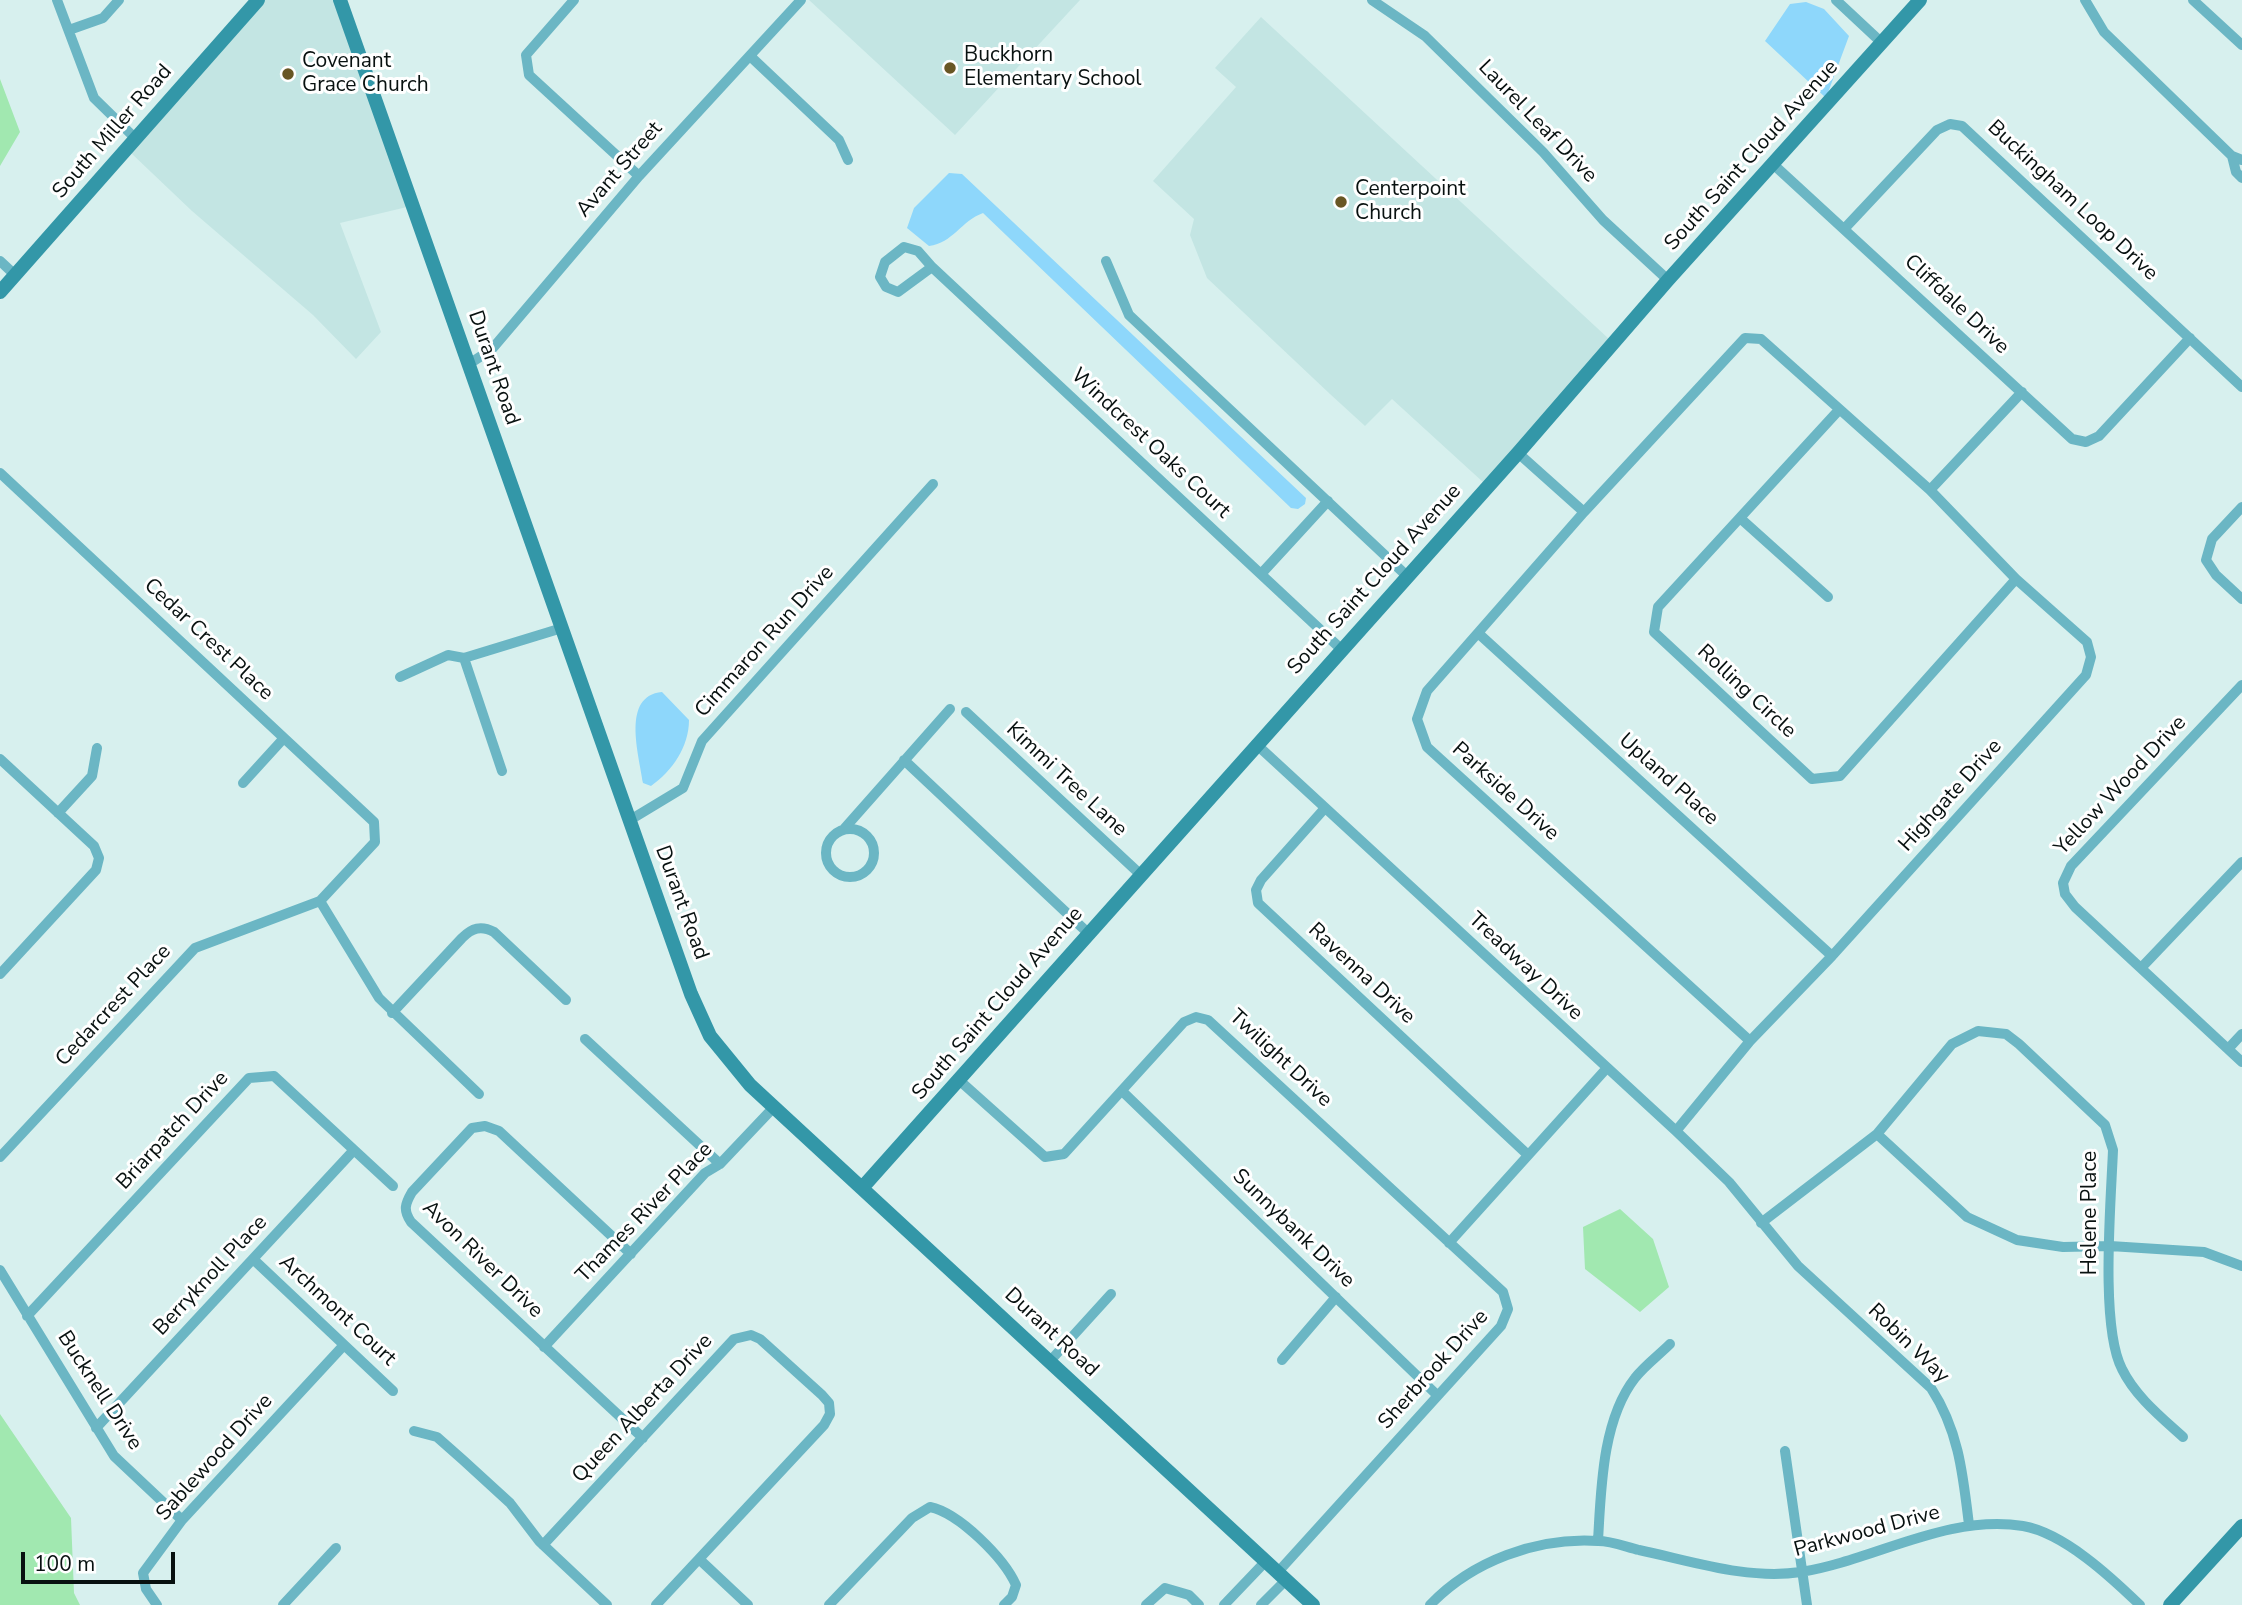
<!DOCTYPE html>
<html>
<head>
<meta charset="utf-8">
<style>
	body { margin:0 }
	#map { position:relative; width:2242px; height:1605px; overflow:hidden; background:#d7f0ee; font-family:"Nunito Sans",sans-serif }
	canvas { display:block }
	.scale { position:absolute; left:21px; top:1552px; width:154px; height:32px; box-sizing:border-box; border:4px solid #081110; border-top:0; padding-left:9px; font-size:21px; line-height:24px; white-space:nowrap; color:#081110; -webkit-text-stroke:5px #fff; paint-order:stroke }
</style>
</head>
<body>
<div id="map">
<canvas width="2242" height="1605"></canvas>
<div class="scale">100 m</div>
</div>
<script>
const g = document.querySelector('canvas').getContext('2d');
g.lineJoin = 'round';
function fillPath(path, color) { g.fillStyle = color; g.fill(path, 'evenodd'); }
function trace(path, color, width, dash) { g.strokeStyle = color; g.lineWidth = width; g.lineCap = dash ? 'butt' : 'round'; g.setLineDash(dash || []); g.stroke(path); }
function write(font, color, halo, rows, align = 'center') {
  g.font = font + ' "Nunito Sans",sans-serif'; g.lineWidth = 6; g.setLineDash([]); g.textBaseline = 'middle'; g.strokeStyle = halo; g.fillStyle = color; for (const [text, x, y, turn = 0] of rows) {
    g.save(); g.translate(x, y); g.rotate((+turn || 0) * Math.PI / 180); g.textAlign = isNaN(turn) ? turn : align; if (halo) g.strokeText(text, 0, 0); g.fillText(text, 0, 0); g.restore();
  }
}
fillPath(new Path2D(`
	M265 0H334L407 207 340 223 381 332 356 359 313 315 192 211 131 153Z
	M809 0H1080L955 135Z
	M1261 17 1609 339 1484 483 1392 399 1365 426 1330 394 1207 278 1190 235 1194 219 1153 181 1236 87 1215 68Z`), '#c3e5e3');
fillPath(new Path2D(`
	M0 79 20 132 0 166Z
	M1620 1209 1653 1239 1669 1287 1640 1312 1585 1269 1583 1227Z
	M0 1414 71 1518 74 1593 80 1605H0Z`), '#a1e8b0');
fillPath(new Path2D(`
	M1806 2 1824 9 1849 36 1826 98 1765 41 1790 4Z
	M949 173 962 174 1306 498 1305 504 1298 509 1291 508 983 213C961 221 953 243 929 246L907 228 914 208Z
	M662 692 689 720C689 747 672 771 651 786L643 783C639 754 621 696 662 692Z`), '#8ed7fb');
trace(new Path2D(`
	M57 0 94 98 136 139
	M574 0 526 55 529 75 639 176
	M1372 0 1425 36 1543 152 1603 220 1668 280
	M1836 0 1882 43
	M2085 0 2104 32 2232 156 2242 160
	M2193 0 2242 45
	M69 30 103 18 119 0
	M750 56 839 140 848 160
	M2232 156 2236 172 2242 178
	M1774 165 2072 439 2086 442 2099 436 2190 338
	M1845 228 1937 130 1950 124 1962 126 2242 387
	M0 261 15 275
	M1106 261 1129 315 1407 576
	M932 267 918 251 904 247 885 262 880 277 886 287 898 292 932 267 1341 649
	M469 364 492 349 639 176 801 0
	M1838 411 1658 607 1654 632 1812 779 1840 776 2016 579
	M1518 453 1584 512
	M0 473 374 822 375 842 320 901 195 948 0 1157
	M1930 490 2022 392
	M2242 507 2212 539 2206 560 2216 575 2242 599
	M1740 518 1828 597
	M1261 574 1328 501
	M1478 633 1832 956
	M464 658 502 771
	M400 677 448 655 464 658 562 628
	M2242 685 2071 866 2063 883 2065 894 2075 907 2242 1062
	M966 712 1141 875
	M1256 744 1676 1131 1729 1182 1798 1266 1931 1388C1959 1431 1963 1475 1969 1525
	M0 759 94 846 99 858 96 870 0 974
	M904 760 1088 933
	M243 783 284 738
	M1325 808 1261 880 1256 890 1258 903 1528 1155
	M58 813 92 776 97 748
	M630 820 683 788 702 741 933 484
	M826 853a24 24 0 1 1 48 0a24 24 0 1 1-48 0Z
	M843 830 950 709
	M320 901 379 998 479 1094
	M2141 968 2242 862
	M392 1013 462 938C472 928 481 925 494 932L566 1000
	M585 1039 720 1164
	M2228 1049 2242 1034
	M960 1081 1045 1157 1064 1154 1184 1022 1196 1017 1208 1020 1503 1292 1508 1309 1501 1326 1278 1572
	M1122 1091 1437 1395
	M1676 1131 1750 1041 1832 956 2086 675 2091 657 2087 642 2016 579 1930 490 1761 339 1745 338 1584 512 1427 691 1417 719 1427 747 1750 1041
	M1877 1134 1967 1217 2017 1240 2063 1247 2110 1246 2204 1252 2242 1266
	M1761 1223 1877 1134 1952 1044 1978 1031 2006 1034 2019 1044 2105 1125 2113 1150C2111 1201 2100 1327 2122 1369 2135 1396 2161 1417 2183 1437
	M1449 1243 1606 1069
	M631 1254 499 1131 485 1126 472 1128 412 1192C405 1204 403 1210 411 1222L643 1438
	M253 1259 393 1391
	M0 1270 114 1456 182 1520
	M27 1316 249 1078 274 1076 393 1186
	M544 1347 705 1173 720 1164 774 1107
	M1051 1360 1111 1294
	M1282 1360 1336 1297
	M96 1428 354 1150
	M414 1431 437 1437 463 1460 510 1503 539 1541 607 1605
	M1785 1451 1807 1605
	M1598 1541C1601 1490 1602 1420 1635 1378 1644 1366 1659 1355 1670 1344
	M543 1545 734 1339 751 1335 760 1339 822 1395 829 1403 830 1414 824 1425 656 1605
	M699 1559 748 1605
	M157 1605 146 1589 143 1573 182 1520 344 1345
	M283 1605 336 1548
	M829 1605 912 1518 930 1507C959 1513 1004 1558 1016 1585L1012 1597 1004 1605
	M1146 1605 1165 1588 1189 1595 1199 1605
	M1224 1605 1266 1561
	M1261 1605 1286 1580
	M1430 1605C1472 1561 1537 1537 1598 1541 1612 1541 1626 1547 1639 1550 1692 1561 1747 1580 1801 1572 1875 1560 1946 1514 2023 1526 2064 1533 2111 1577 2140 1605`), '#6bb6c4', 10);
trace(new Path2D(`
	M340 0 691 994 710 1036 750 1085 1313 1605
	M0 292 258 0
	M862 1188 1518 453 1668 280 1920 0
	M2170 1605 2242 1526`), '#3397a8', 14);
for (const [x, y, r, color] of [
	[950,68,7,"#685624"],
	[288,74,7,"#685624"],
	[1341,202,7,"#685624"]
]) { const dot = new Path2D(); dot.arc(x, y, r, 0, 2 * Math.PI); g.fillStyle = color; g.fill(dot); trace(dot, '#fff', 2.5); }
write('21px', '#081110', '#fff', [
	["Buckhorn",964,56],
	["Elementary School",964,80],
	["Covenant",302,62],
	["Grace Church",302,86],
	["Centerpoint",1355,190],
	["Church",1355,214]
], 'left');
write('21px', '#081110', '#fff', [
	["Laurel Leaf Drive",1537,122,46],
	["South Miller Road",113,132,-49],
	["South Saint Cloud Avenue",1752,156,-48],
	["Avant Street",620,170,-49],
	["Buckingham Loop Drive",2072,201,43],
	["Cliffdale Drive",1956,305,43],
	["Durant Road",493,368,71],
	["Windcrest Oaks Court",1150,444,43],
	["South Saint Cloud Avenue",1375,580,-48],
	["Cedar Crest Place",208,640,43],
	["Cimmaron Run Drive",765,642,-48],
	["Rolling Circle",1746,692,43],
	["Kimmi Tree Lane",1066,780,43],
	["Upland Place",1668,780,42],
	["Yellow Wood Drive",2121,786,-47],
	["Parkside Drive",1505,792,42],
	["Highgate Drive",1951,796,-48],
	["Durant Road",681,903,70],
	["Treadway Drive",1525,967,43],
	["Ravenna Drive",1361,974,43],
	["South Saint Cloud Avenue",998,1004,-49],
	["Cedarcrest Place",114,1006,-47],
	["Twilight Drive",1280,1059,43],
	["Briarpatch Drive",173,1131,-47],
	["Thames River Place",645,1213,-46],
	["Helene Place",2091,1213,-90],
	["Sunnybank Drive",1293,1229,44],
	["Avon River Drive",482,1260,44],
	["Berryknoll Place",211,1276,-47],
	["Archmont Court",337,1311,43],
	["Durant Road",1051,1333,43],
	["Robin Way",1908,1344,44],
	["Sherbrook Drive",1434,1370,-48],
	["Bucknell Drive",99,1391,57],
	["Queen Alberta Drive",643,1409,-47],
	["Sablewood Drive",215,1458,-48],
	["Parkwood Drive",1867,1532,-15]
]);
</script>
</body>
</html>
